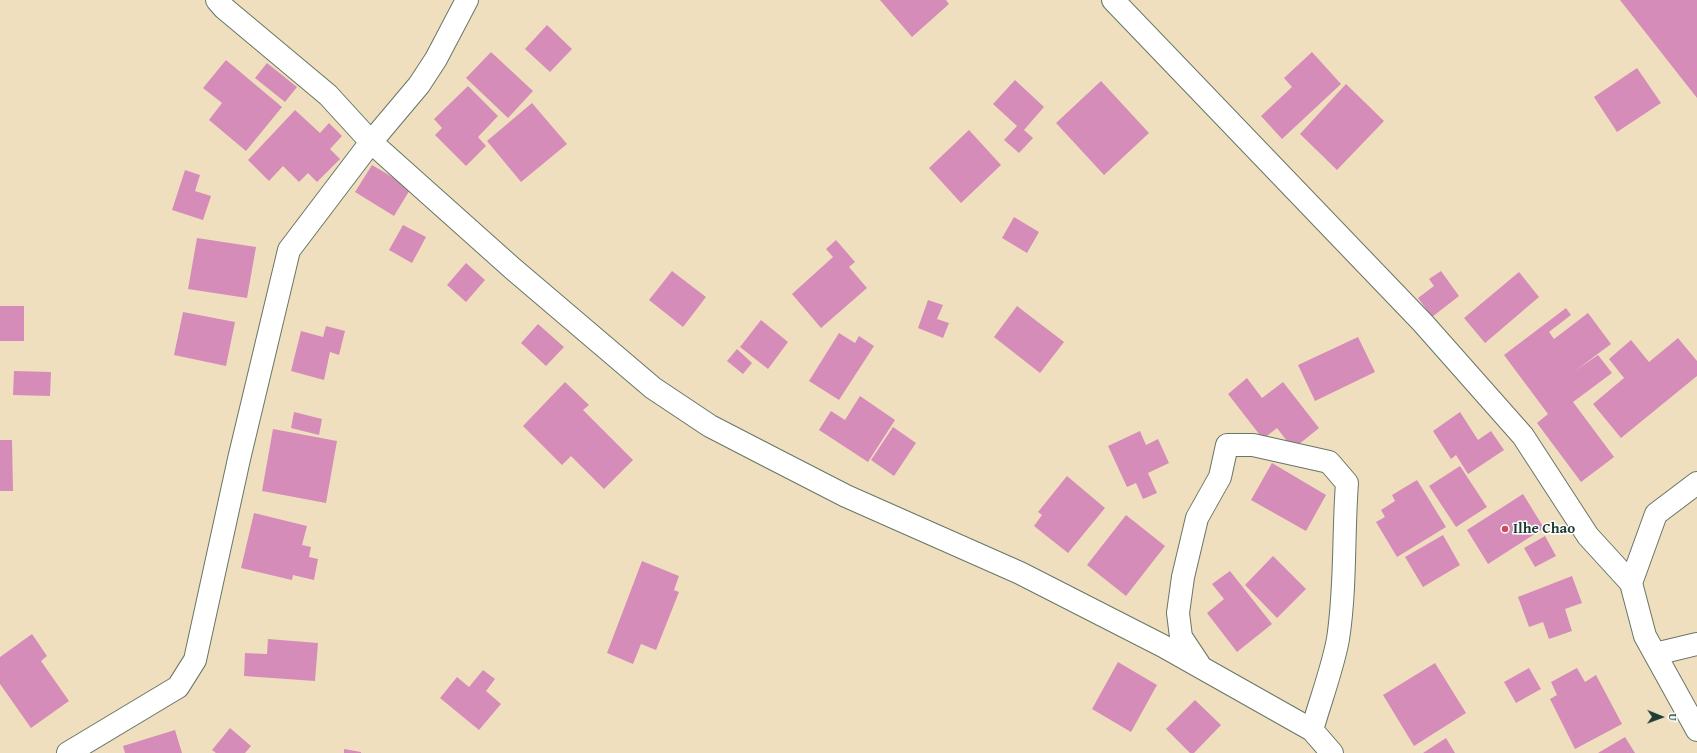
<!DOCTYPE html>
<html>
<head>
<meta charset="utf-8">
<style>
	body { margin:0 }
	#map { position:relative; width:1697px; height:753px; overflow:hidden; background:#efdfbf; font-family:"Gentium Book Plus",serif }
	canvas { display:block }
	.north { position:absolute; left:1641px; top:697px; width:40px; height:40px; -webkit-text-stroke:3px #fff; paint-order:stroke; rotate:91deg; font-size:11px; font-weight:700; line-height:16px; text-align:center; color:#1f3d34 }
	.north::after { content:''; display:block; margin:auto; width:14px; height:18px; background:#1f3d34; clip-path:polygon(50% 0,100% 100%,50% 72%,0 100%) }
</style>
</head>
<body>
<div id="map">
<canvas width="1697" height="753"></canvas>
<div class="north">U</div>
</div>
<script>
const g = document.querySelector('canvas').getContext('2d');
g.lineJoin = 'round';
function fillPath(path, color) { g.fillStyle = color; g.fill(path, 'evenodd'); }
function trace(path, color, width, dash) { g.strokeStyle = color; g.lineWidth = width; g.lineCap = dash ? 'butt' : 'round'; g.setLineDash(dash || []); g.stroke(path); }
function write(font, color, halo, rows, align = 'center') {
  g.font = font + ' "Gentium Book Plus",serif'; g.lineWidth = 3; g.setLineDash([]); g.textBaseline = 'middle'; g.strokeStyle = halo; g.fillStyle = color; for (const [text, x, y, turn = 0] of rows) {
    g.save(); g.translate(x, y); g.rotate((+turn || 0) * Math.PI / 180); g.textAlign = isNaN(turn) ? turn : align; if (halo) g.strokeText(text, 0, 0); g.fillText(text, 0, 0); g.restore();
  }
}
fillPath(new Path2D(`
	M880 0H946L949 4 912 37Z
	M1620 0H1697V98Z
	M547 25 572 49 550 72 525 49Z
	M491 52 533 91 508 118 466 78Z
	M1312 52 1341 84 1282 139 1261 116 1292 87 1284 78Z
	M226 60 282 107 246 151 209 120 222 103 203 88Z
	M267 63 297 87 285 102 255 78Z
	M1637 68 1661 103 1617 132 1594 97Z
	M1015 80 1044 107 1024 130 1033 138 1019 153 1004 140 1017 126 993 104Z
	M1101 81 1149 133 1104 175 1056 123Z
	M1346 84 1384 121 1337 170 1300 134Z
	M468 86 498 116 478 137 486 146 466 166 435 135 442 128 434 119Z
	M532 103 567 144 521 182 487 141Z
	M295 110 320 133 329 123 342 136 330 149 340 159 317 182 308 173 299 182 283 166 269 181 248 160Z
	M969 130 1001 165 961 203 929 168Z
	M372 165 411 188 394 216 355 192Z
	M185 170 200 175 195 191 211 196 203 220 172 210Z
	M1014 217 1039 232 1027 253 1002 238Z
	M403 225 426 237 412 263 389 250Z
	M197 238 256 247 247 298 188 289Z
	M836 240 855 262 849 267 867 288 821 328 792 294 833 257 826 249Z
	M466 263 485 280 466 302 447 285Z
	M672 271 706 297 683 327 649 300Z
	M1441 271 1459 296 1432 317 1418 298 1434 286 1429 279Z
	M1519 272 1539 297 1485 343 1464 318Z
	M928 300 943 305 937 319 949 323 943 338 918 328Z
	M0 306H24V341H0Z
	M1017 306 1064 342 1040 373 994 337Z
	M1566 308 1571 315 1549 332 1554 339 1588 313 1611 344 1575 371 1598 355 1612 373 1573 402 1614 457 1581 482 1537 423 1548 414 1504 355Z
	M183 312 235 322 226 366 174 355Z
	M761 320 788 342 768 369 740 347Z
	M538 324 564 347 546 366 521 343Z
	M326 326 345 331 339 355 330 352 324 380 291 371 301 331 323 337Z
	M839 333 855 343 859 336 874 346 839 400 809 381Z
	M1358 337 1375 372 1315 401 1298 365Z
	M1678 338 1697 361V376L1621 438 1593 404 1624 378 1609 359 1631 340 1649 362Z
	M737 349 752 363 743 374 727 361Z
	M14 371 51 372 50 396 13 395Z
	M1247 378 1262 398 1283 382 1319 428 1293 449 1277 428 1263 439 1228 394Z
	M565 382 589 405 583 410 633 460 604 489 571 456 562 465 523 426Z
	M860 396 895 420 868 462 819 430 831 411 845 420Z
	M294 412 322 419 319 435 291 428Z
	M1460 412 1478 440 1491 431 1504 450 1468 474 1456 455 1451 459 1433 431Z
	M893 427 916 443 894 476 871 460Z
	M273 429 337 441 326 503 262 491Z
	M1140 431 1146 445 1158 439 1169 463 1148 473 1157 493 1143 499 1136 483 1127 487 1108 446Z
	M0 440H12L13 491H0Z
	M1272 463 1326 495 1306 531 1251 500Z
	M1460 466 1487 507 1456 527 1429 486Z
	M1067 476 1105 508 1068 553 1034 526 1042 515 1038 512Z
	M1417 480 1446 527 1397 557 1376 522 1385 517 1381 510 1395 501 1392 495Z
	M1523 494 1544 528 1488 564 1467 530Z
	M254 513 307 526 302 545 311 547 309 557 318 559 314 580 293 575 292 580 241 568Z
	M1126 515 1165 546 1126 596 1087 565Z
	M1443 535 1460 565 1423 587 1405 557Z
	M1545 536 1556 556 1535 567 1524 548Z
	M1273 556 1306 589 1277 618 1245 585Z
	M642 561 679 576 674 590 679 592 656 650 641 644 633 664 607 653Z
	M1230 571 1272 624 1237 652 1207 613 1224 599 1212 584Z
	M1572 576 1582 603 1565 609 1572 631 1549 639 1543 622 1529 627 1518 597Z
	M32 634 47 656 41 661 69 701 31 728 0 684V657Z
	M268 639 318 643 315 681 244 676 245 653 267 654Z
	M1118 662 1157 685 1131 732 1092 709Z
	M1435 663 1466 713 1414 746 1383 695Z
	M1529 668 1541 689 1516 703 1504 682Z
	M1577 668 1585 682 1596 675 1622 724 1575 749 1550 699 1557 695 1551 682Z
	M483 670 495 679 486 691 501 704 479 730 440 698 457 677 469 687Z
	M1195 700 1221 725 1194 753H1190L1166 729Z
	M230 728 251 746 245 753H216L212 750Z
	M175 730 182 753H125L123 746Z
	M1625 737 1635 753H1598Z
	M1446 738 1455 753H1423Z
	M344 749 361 752V753H344Z`), '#d68cb9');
const street = new Path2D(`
	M217 0 224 8 328 95 371 142 512 268 653 388 710 426 772 458 846 496 1020 573 1163 646 1312 730 1332 753
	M1113 0 1423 323 1523 436 1588 536 1631 583
	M1697 483 1656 514 1631 583 1645 636 1697 730
	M1655 654 1697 644
	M1199 664 1181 637 1178 613 1183 577 1197 518 1220 477 1227 445H1253L1329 462 1347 483C1343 535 1346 587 1338 639 1333 667 1320 702 1312 730
	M68 753 178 687 195 660 239 459 289 250 371 142 419 85 436 59 467 0`);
trace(street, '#687665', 24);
trace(street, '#fff', 22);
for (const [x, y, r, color] of [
	[1505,529,4,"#d1495b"]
]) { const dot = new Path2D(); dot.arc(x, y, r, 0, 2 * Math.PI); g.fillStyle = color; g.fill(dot); trace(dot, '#fff', 1.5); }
write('bold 15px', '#1f3d34', '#fff', [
	["Ilhe Chao",1513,529]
], 'left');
</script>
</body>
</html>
